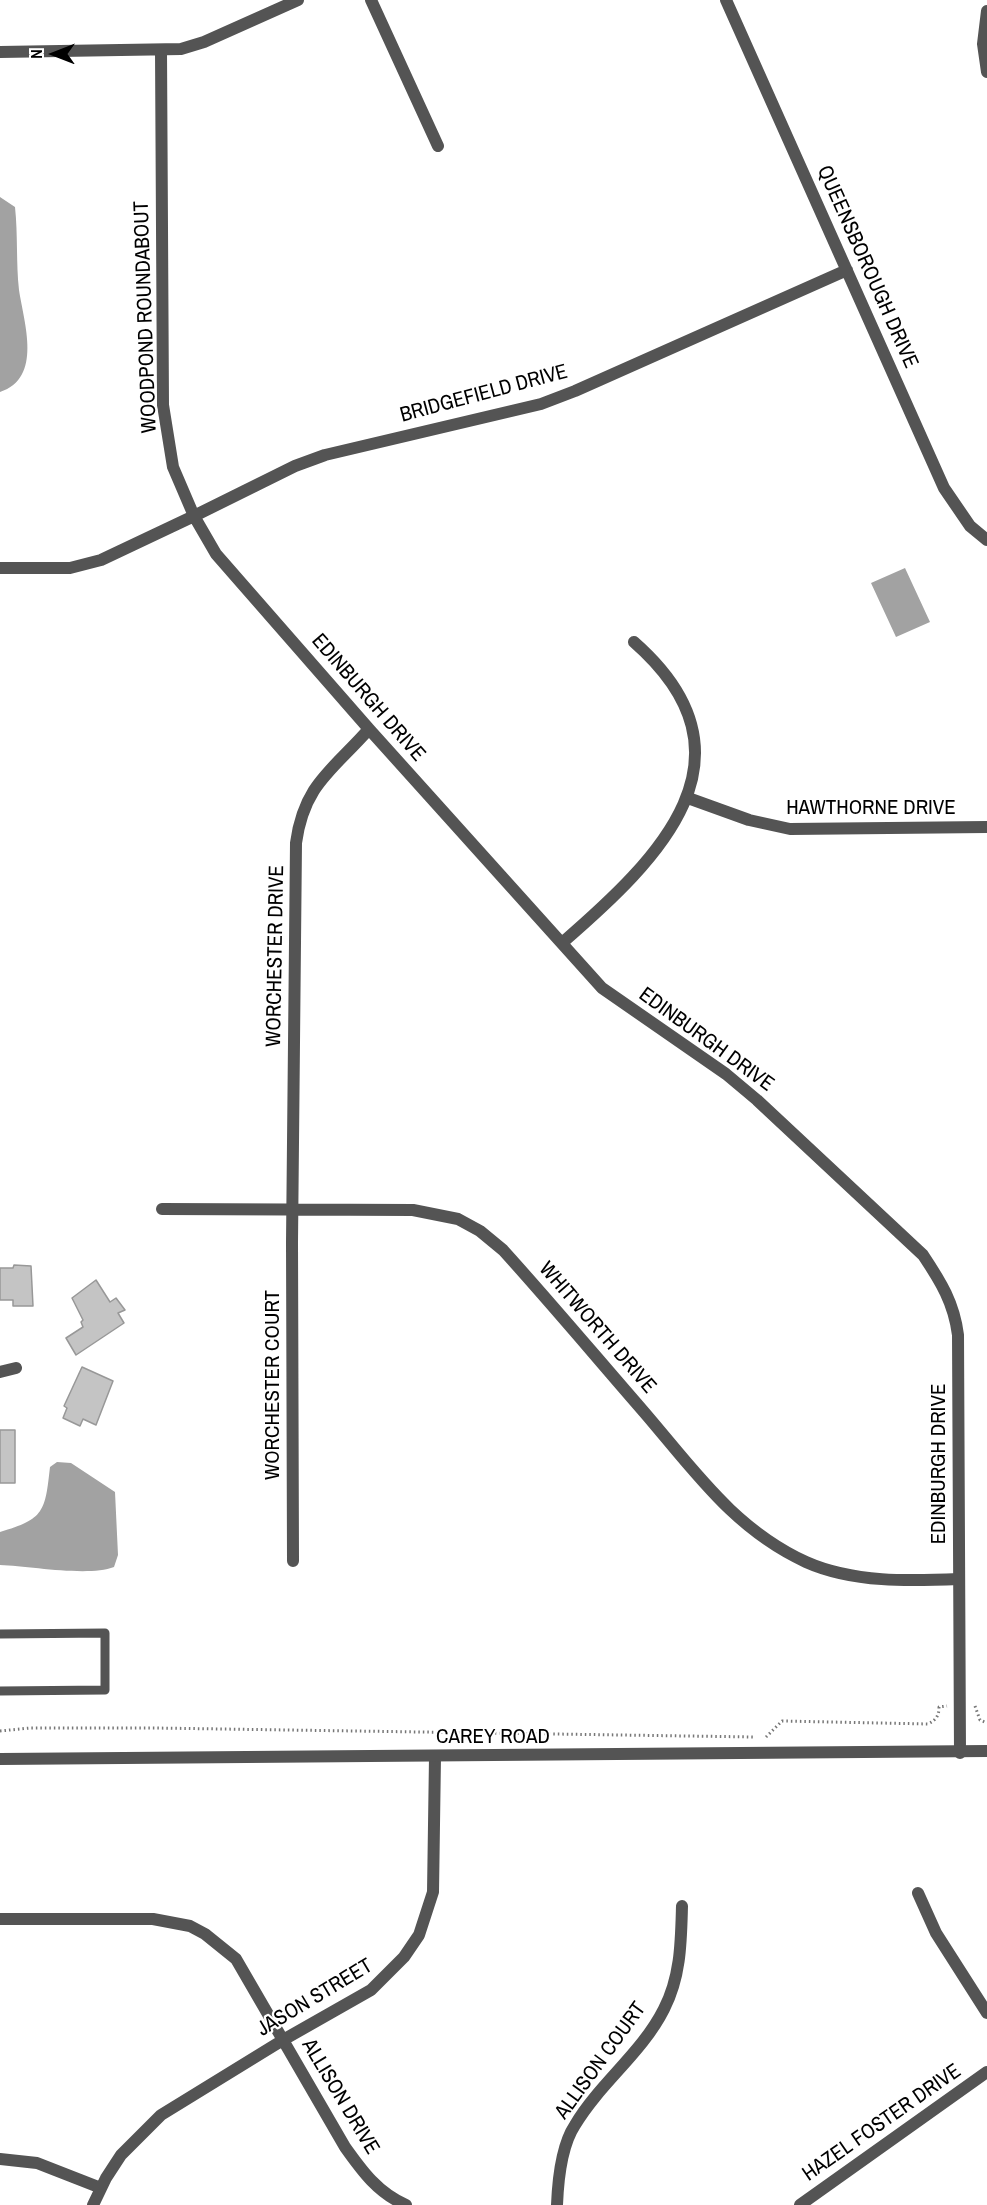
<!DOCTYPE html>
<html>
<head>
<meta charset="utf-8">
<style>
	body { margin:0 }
	#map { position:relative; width:987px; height:2205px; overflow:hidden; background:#fff; font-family:"Archivo Narrow",sans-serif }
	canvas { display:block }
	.north { position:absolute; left:24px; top:24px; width:60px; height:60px; -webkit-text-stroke:4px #fff; paint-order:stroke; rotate:270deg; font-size:16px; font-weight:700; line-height:24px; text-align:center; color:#000 }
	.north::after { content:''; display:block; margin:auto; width:21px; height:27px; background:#000; clip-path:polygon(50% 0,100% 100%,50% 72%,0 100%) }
</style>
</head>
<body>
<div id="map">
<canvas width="987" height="2205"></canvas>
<div class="north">N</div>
</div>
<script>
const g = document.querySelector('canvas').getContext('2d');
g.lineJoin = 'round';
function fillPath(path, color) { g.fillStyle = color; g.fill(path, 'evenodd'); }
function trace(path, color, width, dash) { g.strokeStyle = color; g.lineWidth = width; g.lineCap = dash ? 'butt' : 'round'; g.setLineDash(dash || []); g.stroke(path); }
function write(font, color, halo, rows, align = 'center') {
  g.font = font + ' "Archivo Narrow",sans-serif'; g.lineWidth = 4.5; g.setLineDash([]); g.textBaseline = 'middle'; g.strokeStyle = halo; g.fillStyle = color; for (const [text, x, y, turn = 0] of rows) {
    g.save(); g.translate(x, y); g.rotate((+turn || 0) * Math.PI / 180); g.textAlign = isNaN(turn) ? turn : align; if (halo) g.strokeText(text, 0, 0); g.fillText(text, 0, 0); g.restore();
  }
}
fillPath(new Path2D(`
	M0 197 15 207C18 235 16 263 19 290 24 323 43 378 0 392Z
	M905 568 930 622 896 637 871 583Z
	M57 1462 71 1463 115 1492 118 1555 114 1567C88 1577 30 1566 0 1565V1532C45 1519 45 1511 50 1467Z`), '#a2a2a2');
const building = new Path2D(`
	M14 1265 31 1266 33 1306H13V1300H0V1268H13Z
	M96 1280 110 1302 116 1298 125 1310 118 1313 124 1323 76 1355 66 1338 83 1327 81 1322 83 1320 72 1298Z
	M82 1367 113 1381 96 1425 83 1419 80 1426 63 1418 67 1408 64 1406Z
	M0 1430H15V1483H0Z`);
fillPath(building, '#c4c4c4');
trace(building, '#989898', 1.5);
trace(new Path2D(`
	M975 1706 980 1720 987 1723
	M0 1731 30 1728H155L754 1737
	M766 1737 782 1721 928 1724C936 1720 939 1716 939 1707L947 1706`), '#767676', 3, [1.5, 3]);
trace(new Path2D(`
	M0 1634 105 1633V1690L0 1691`), '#545454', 9);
trace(new Path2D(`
	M371 0 438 146
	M726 0 944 488 970 526 987 540
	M987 11 983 44 987 72
	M0 52 181 49 204 42 298 0
	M847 270 575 391 541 404 325 455 295 466 194 516 216 554 369 729 602 988 726 1074 757 1100 923 1255C941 1282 954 1303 958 1335L960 1753
	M0 568H70L101 560 194 516 173 467 163 405 161 51
	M688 798 749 820 790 829 987 827
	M562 943C659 859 765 757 634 642
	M162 1209 413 1210 458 1219 480 1231 503 1250C551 1303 597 1358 644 1412 694 1470 734 1529 806 1562 853 1583 910 1581 959 1579
	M0 1372 16 1368
	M293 1561 292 1242 296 843C304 784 333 770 369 729
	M918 1893 936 1933 987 2013
	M0 1919H153L190 1926 205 1934 236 1959 345 2147C362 2171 378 2193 406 2205
	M0 2159 37 2163 101 2188
	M93 2205 106 2178 121 2155 161 2115 283 2040 371 1990 404 1957 419 1935 433 1892 435 1757
	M557 2205C558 2180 561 2146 575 2125 600 2083 642 2053 664 2009 681 1976 681 1941 682 1906
	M800 2205 987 2072`), '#545454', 12);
trace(new Path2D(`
	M0 1759 987 1751`), '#545454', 12);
write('21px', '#000', '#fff', [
	["QUEENSBOROUGH DRIVE",867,267,66],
	["WOODPOND ROUNDABOUT",146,317,-92],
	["BRIDGEFIELD DRIVE",484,394,-15],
	["EDINBURGH DRIVE",368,698,49],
	["HAWTHORNE DRIVE",871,808],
	["WORCHESTER DRIVE",276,956,-89],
	["EDINBURGH DRIVE",706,1040,36],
	["WHITWORTH DRIVE",597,1328,49],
	["WORCHESTER COURT",273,1385,-90],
	["EDINBURGH DRIVE",939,1464,-90],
	["CAREY ROAD",493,1737],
	["JASON STREET",315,1998,-31],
	["ALLISON COURT",601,2061,-54],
	["ALLISON DRIVE",340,2097,59],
	["HAZEL FOSTER DRIVE",882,2123,-35]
]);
</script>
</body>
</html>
